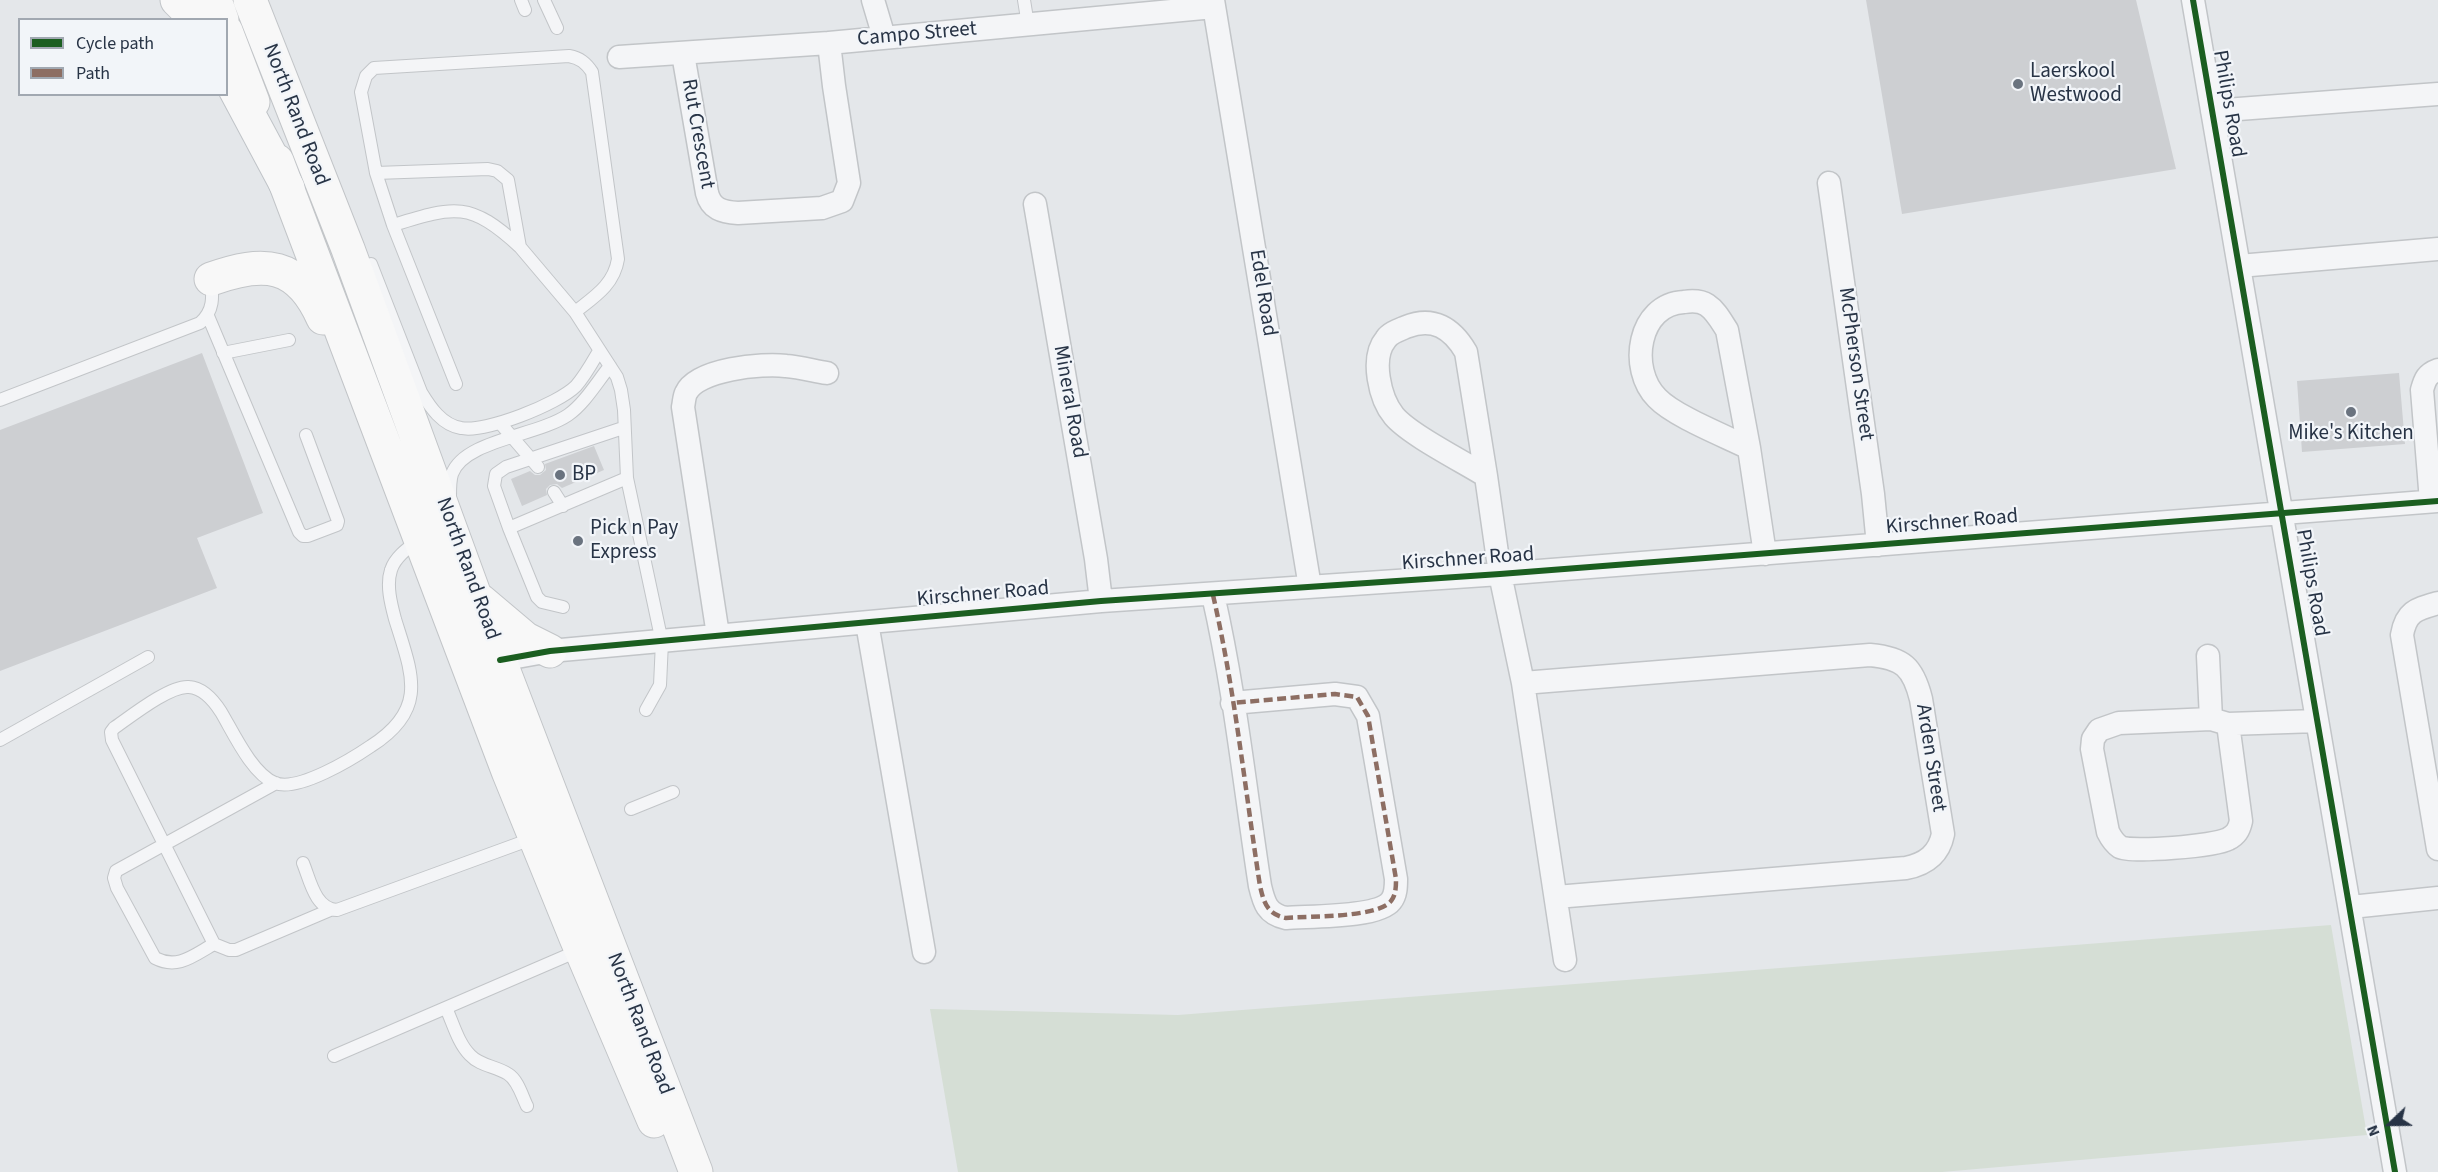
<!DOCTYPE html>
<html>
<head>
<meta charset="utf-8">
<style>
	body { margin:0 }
	#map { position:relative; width:2438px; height:1172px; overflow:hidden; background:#e4e7ea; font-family:"Source Sans 3",sans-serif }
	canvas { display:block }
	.legend { position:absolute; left:18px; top:18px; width:210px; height:78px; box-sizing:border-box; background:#f2f5f9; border:2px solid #a1a8b1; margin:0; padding:8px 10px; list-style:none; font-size:18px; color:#283446 }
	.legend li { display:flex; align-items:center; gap:12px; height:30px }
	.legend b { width:30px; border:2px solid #a1a8b1 }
	.north { position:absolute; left:2360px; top:1094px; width:60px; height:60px; -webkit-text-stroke:4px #f2f5f9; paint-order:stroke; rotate:248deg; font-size:16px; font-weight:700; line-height:24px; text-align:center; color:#283446 }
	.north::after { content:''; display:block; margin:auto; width:21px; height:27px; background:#283446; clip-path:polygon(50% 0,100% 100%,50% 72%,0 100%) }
</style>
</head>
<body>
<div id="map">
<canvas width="2438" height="1172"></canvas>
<ul class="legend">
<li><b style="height:8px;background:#1b5e20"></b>Cycle path</li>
<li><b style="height:8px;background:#8d6e63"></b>Path</li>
</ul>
<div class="north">N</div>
</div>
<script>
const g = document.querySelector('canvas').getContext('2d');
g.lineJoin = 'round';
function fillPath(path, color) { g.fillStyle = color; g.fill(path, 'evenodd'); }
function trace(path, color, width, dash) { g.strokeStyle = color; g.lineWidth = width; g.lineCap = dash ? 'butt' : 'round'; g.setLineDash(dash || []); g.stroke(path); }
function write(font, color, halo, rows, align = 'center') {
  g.font = font + ' "Source Sans 3",sans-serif'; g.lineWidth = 4.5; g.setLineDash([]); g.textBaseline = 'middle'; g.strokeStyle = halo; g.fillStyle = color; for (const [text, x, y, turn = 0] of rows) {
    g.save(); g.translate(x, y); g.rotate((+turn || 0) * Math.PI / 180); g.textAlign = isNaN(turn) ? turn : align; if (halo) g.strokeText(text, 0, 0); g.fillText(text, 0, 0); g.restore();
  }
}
fillPath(new Path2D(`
	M2331 925 2367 1135 1942 1172H958L930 1009 1178 1015Z`), '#d5ded5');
fillPath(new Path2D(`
	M1866 0H2136L2176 169 1902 214Z
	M202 353 263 513 197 538 217 588 0 671V430Z
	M2399 373 2405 444 2302 452 2297 381Z
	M594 446 604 470 562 488 557 484 550 485 546 489 547 495 522 506 511 479 530 471 535 475H540L546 470 545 464Z`), '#cdcfd2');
const lane = new Path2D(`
	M521 0 525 10
	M544 0 557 28
	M1024 0 1028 25
	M376 173 393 225
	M371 264 421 392C430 407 442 425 461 428 485 433 558 404 576 386 585 376 592 363 599 351
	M575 312C594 297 614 285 618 259L592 72C586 63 580 58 569 56L374 68 366 76 361 92 376 173 488 169 497 171 508 180 520 247 575 312 617 377 621 390 624 410 627 478 662 642 660 685 646 710
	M208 316 299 532 303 536H308L337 525 338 521 306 435
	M223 353 289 340
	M456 384 393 225C455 206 470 201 520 247
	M0 400 200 323C214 311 213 297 211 279
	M500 423 538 467
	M554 492 563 506
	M450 496C450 489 450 480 452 474 464 440 537 436 568 415 585 403 597 382 610 366
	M509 528 494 486 496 474 506 467 623 428
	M563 607 542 602 537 597 509 528 627 478
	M0 740 148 657
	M631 809 673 792
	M303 863C310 880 315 909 337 910L534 838
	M330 910 236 950H229L214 944 112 740 111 732 114 728C130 717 170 685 189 687 203 688 214 701 221 712 233 732 252 774 275 783 298 792 352 759 371 746 429 709 412 674 395 619 391 604 386 585 391 570 395 557 408 548 419 540
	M214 944C194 955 178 970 155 958L117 888 114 878 116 871 276 783
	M446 1008C453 1023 458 1043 470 1055 480 1066 496 1066 508 1074 518 1080 522 1096 527 1106
	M334 1056 580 950`);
const street = new Path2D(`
	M873 0 884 37
	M1213 0 1310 587
	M2193 0 2395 1172
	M683 54 707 193C711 209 722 212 738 213L822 208 842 201 849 183 834 86 829 43
	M619 57 829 43 1214 7
	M2212 111 2438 94
	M1829 183 1873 494 1878 545
	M1035 204 1096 559 1101 601
	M2239 266 2438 249
	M1749 448C1725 436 1674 416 1657 398 1628 369 1638 304 1684 302 1691 301 1701 301 1707 305 1716 311 1721 321 1727 330L1749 448 1765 554
	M1486 476C1464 462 1410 435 1394 416 1380 399 1370 358 1386 339 1390 333 1399 330 1406 327 1433 316 1452 328 1466 352L1486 476 1500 574 1523 683 1565 960
	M2431 501 2422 390C2425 379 2427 374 2438 370
	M1213 595C1235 691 1245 789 1260 886 1264 903 1267 914 1286 918 1308 916 1378 918 1391 901 1396 895 1396 886 1396 879L1368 716 1357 697 1335 694 1232 703
	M2438 603C2417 609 2406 611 2402 635L2438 849
	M867 623 924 952
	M718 635 683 407C684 403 684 397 686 393 697 369 762 363 786 366 800 367 814 371 827 373
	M2208 656 2211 719
	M500 660 550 651 1101 601 1500 574 2438 501
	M1523 683 1870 655C1903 658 1913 667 1921 699L1943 834C1939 854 1926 864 1906 868L1556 897
	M2228 724 2241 821C2239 830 2236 835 2228 839 2215 846 2131 853 2120 847 2114 843 2111 838 2108 832L2092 749 2093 739 2099 730 2119 723 2211 719 2228 724 2317 721
	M2351 907 2438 898`);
const secondary = new Path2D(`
	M215 0 222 20
	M250 0 348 249 475 596 696 1172
	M226 31 253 102
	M277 161 508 771 576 938 654 1121
	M211 279C264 260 298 262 323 318
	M481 601 526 639 550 651`);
const primary = new Path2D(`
	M177 0 197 20
	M226 72 288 188`);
trace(lane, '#c2c5c8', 14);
trace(street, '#c2c5c8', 25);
trace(secondary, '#c2c5c8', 35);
trace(primary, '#c0c4c8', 35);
trace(lane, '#f4f5f7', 12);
trace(street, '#f4f5f7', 22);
trace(secondary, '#f8f8f8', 33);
trace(primary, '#f8f8f8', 33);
trace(new Path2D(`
	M1213 595C1235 691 1245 789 1260 886 1264 903 1267 914 1286 918 1308 916 1378 918 1391 901 1396 895 1396 886 1396 879L1368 716 1357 697 1335 694 1232 703`), '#8d6e63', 4.5, [9, 4.5]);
trace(new Path2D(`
	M2193 0 2395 1172
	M500 660 550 651 1101 601 1500 574 2438 501`), '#1b5e20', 6);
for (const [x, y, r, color] of [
	[2018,84,6,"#6a737f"],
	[2351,412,6,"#6a737f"],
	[560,475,6,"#6a737f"],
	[578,541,6,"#6a737f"]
]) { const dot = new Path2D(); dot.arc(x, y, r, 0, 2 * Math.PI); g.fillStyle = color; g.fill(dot); trace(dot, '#f2f5f9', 2); }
write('21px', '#283446', '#f2f5f9', [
	["Campo Street",917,35,-5],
	["Philips Road",2228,104,80],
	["North Rand Road",295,115,69],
	["Rut Crescent",697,134,80],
	["Edel Road",1262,293,81],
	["McPherson Street",1855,364,82],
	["Mineral Road",1069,402,80],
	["Kirschner Road",1952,523,-5],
	["Kirschner Road",1468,560,-4],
	["North Rand Road",467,569,70],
	["Philips Road",2311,583,80],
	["Kirschner Road",983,595,-5],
	["Arden Street",1930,758,81],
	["North Rand Road",639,1024,69]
]);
write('21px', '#283446', '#f2f5f9', [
	["Laerskool",2030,72],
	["Westwood",2030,96],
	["Mike's Kitchen",2351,434,"center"],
	["BP",572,475],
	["Pick n Pay",590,529],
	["Express",590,553]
], 'left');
</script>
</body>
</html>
